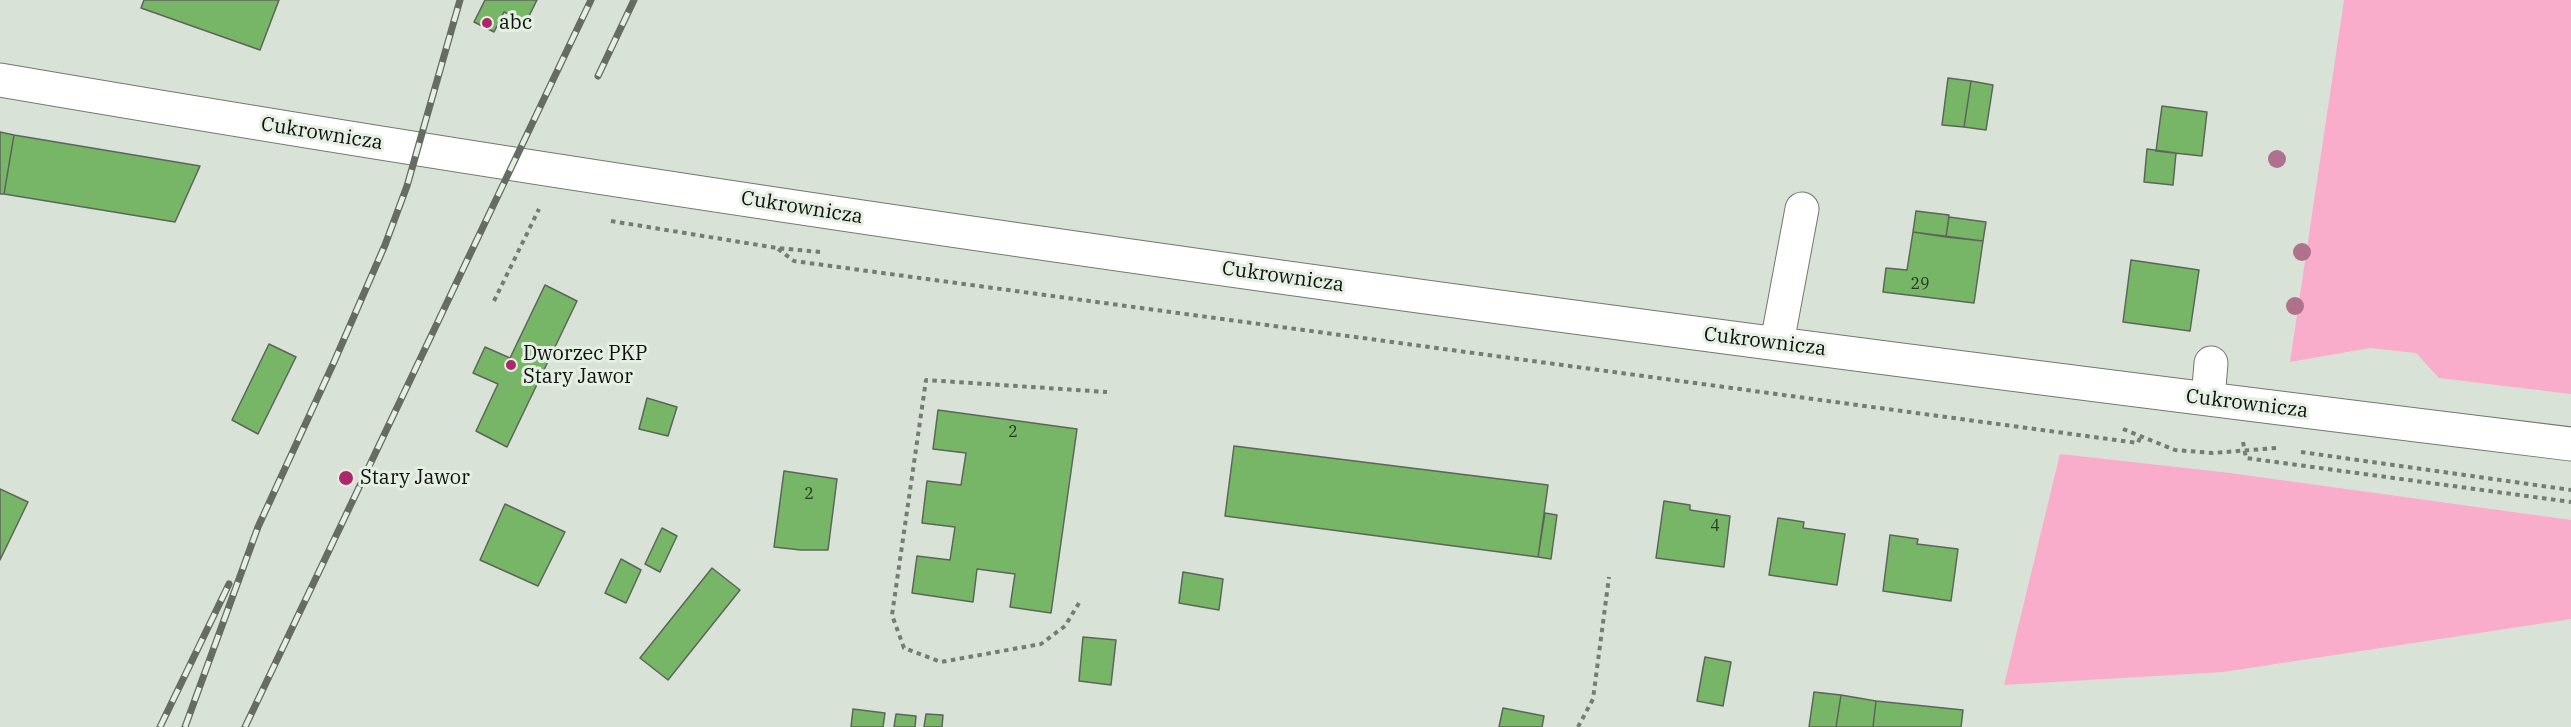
<!DOCTYPE html>
<html>
<head>
<meta charset="utf-8">
<style>
	body { margin:0 }
	canvas { display:block; background:#d9e2d6 }
</style>
</head>
<body>
<canvas width="2571" height="727"></canvas>
<script>
const g = document.querySelector('canvas').getContext('2d');
g.lineJoin = 'round';
function fillPath(path, color) { g.fillStyle = color; g.fill(path, 'evenodd'); }
function trace(path, color, width, dash) { g.strokeStyle = color; g.lineWidth = width; g.lineCap = dash ? 'butt' : 'round'; g.setLineDash(dash || []); g.stroke(path); }
function write(font, color, halo, rows, align = 'center') {
  g.font = font + ' "IBM Plex Serif",serif'; g.lineWidth = 6; g.setLineDash([]); g.textBaseline = 'middle'; g.strokeStyle = halo; g.fillStyle = color; for (const [text, x, y, turn = 0] of rows) {
    g.save(); g.translate(x, y); g.rotate((+turn || 0) * Math.PI / 180); g.textAlign = isNaN(turn) ? turn : align; if (halo) g.strokeText(text, 0, 0); g.fillText(text, 0, 0); g.restore();
  }
}
fillPath(new Path2D(`
	M2344 0H2571V394L2439 378 2416 353 2370 348 2290 362Z
	M2060 454 2230 473 2571 520V619L2223 672 2004 685Z`), '#faadca');
const building = new Path2D(`
	M144 0H279L260 50 141 8Z
	M485 0H537L526 22 504 12 494 32 474 22Z
	M1948 78 1971 81 1964 127 1942 125Z
	M1971 81 1993 85 1986 130 1964 127Z
	M2162 106 2207 112 2202 156 2156 151Z
	M0 132 14 135 4 194H0Z
	M14 135 200 166 175 222 4 194Z
	M2147 149 2176 153 2173 185 2144 182Z
	M1916 211 1949 215 1946 237 1913 232Z
	M1949 217 1986 222 1983 241 1946 237Z
	M1913 232 1983 241 1974 303 1883 292 1886 268 1907 270Z
	M2131 260 2199 270 2190 331 2123 322Z
	M545 285 577 301 507 447 476 431 498 384 473 373 485 347 510 358Z
	M269 344 296 357 258 434 232 420Z
	M647 398 677 407 668 436 639 429Z
	M938 410 1077 429 1051 613 1010 607 1015 574 977 569 973 602 912 593 917 556 950 560 955 527 922 523 927 481 961 485 966 453 933 449Z
	M1234 446 1548 485 1538 557 1225 516Z
	M784 471 837 479 828 550H801L774 547Z
	M0 489 28 502 0 560Z
	M1664 501 1690 505V510L1730 516 1724 567 1656 558Z
	M505 504 565 532 538 586 480 560Z
	M1545 513 1557 515 1551 559 1538 557Z
	M1778 518 1804 522 1803 528 1845 534 1837 585 1769 575Z
	M662 528 677 536 660 572 645 564Z
	M1890 535 1918 539 1917 544 1958 549 1951 601 1883 591Z
	M621 559 641 570 626 603 605 593Z
	M712 568 740 590 668 680 640 658Z
	M1183 572 1223 579 1219 610 1179 603Z
	M1083 637 1116 640 1111 685 1079 681Z
	M1705 657 1731 662 1723 706 1697 701Z
	M1814 692 1841 695 1836 727H1809Z
	M1841 695 1876 701 1873 727H1836Z
	M1876 701 1963 710 1961 727H1873Z
	M1503 708 1544 716 1542 727H1499Z
	M853 709 885 713 883 727H851Z
	M896 714 916 716 915 727H894Z
	M926 714 943 715 942 727H924Z`);
fillPath(building, '#78b667');
trace(building, '#5d655b', 1.5);
const minor = new Path2D(`
	M0 80C853 226 1712 339 2571 444
	M1777 343 1802 209
	M2208 399 2211 363`);
trace(minor, '#717a6f', 35);
trace(new Path2D(`
	M611 221 777 248 820 252
	M778 249 794 261 2138 443 2141 435
	M494 301 539 209
	M2123 429 2175 450 2213 453 2276 448
	M2243 442 2246 458 2571 502
	M2301 452 2571 490
	M1079 603 1065 626 1041 644 941 662 904 648 892 615 926 380 1107 392
	M1578 727 1593 699 1609 577`), '#767c74', 4, [4.5, 4.5]);
trace(minor, '#fff', 33);
const rail = new Path2D(`
	M598 76 634 0
	M160 727 229 584
	M185 727 258 527 334 362 385 245 407 186 460 0
	M245 727 591 0`);
trace(rail, '#666b64', 7);
trace(rail, '#e6efe3', 4.5, [14]);
g.fillStyle = '#ae728d';
for (const [x, y] of [
	[2277,159],
	[2302,252],
	[2295,306]
]) { g.beginPath(); g.arc(x, y, 9, 0, 2 * Math.PI); g.fill(); }
for (const [x, y, r, color] of [
	[487,23,6,"#ae276a"],
	[511,365,6,"#ae276a"],
	[346,478,8,"#ae276a"]
]) { const dot = new Path2D(); dot.arc(x, y, r, 0, 2 * Math.PI); g.fillStyle = color; g.fill(dot); trace(dot, '#e6efe3', 2); }
write('16px', '#283a24', null, [
	["29",1920,284],
	["2",1013,432],
	["2",809,494],
	["4",1715,526]
]);
write('20px', '#0e110d', '#e6efe3', [
	["abc",499,23],
	["Dworzec PKP",523,354],
	["Stary Jawor",523,377],
	["Stary Jawor",360,478]
], 'left');
write('20px', '#0e110d', '#e6efe3', [
	["Cukrownicza",322,134,9],
	["Cukrownicza",802,208,9],
	["Cukrownicza",1283,277,8],
	["Cukrownicza",1765,342,7],
	["Cukrownicza",2247,404,7]
]);
</script>
</body>
</html>
